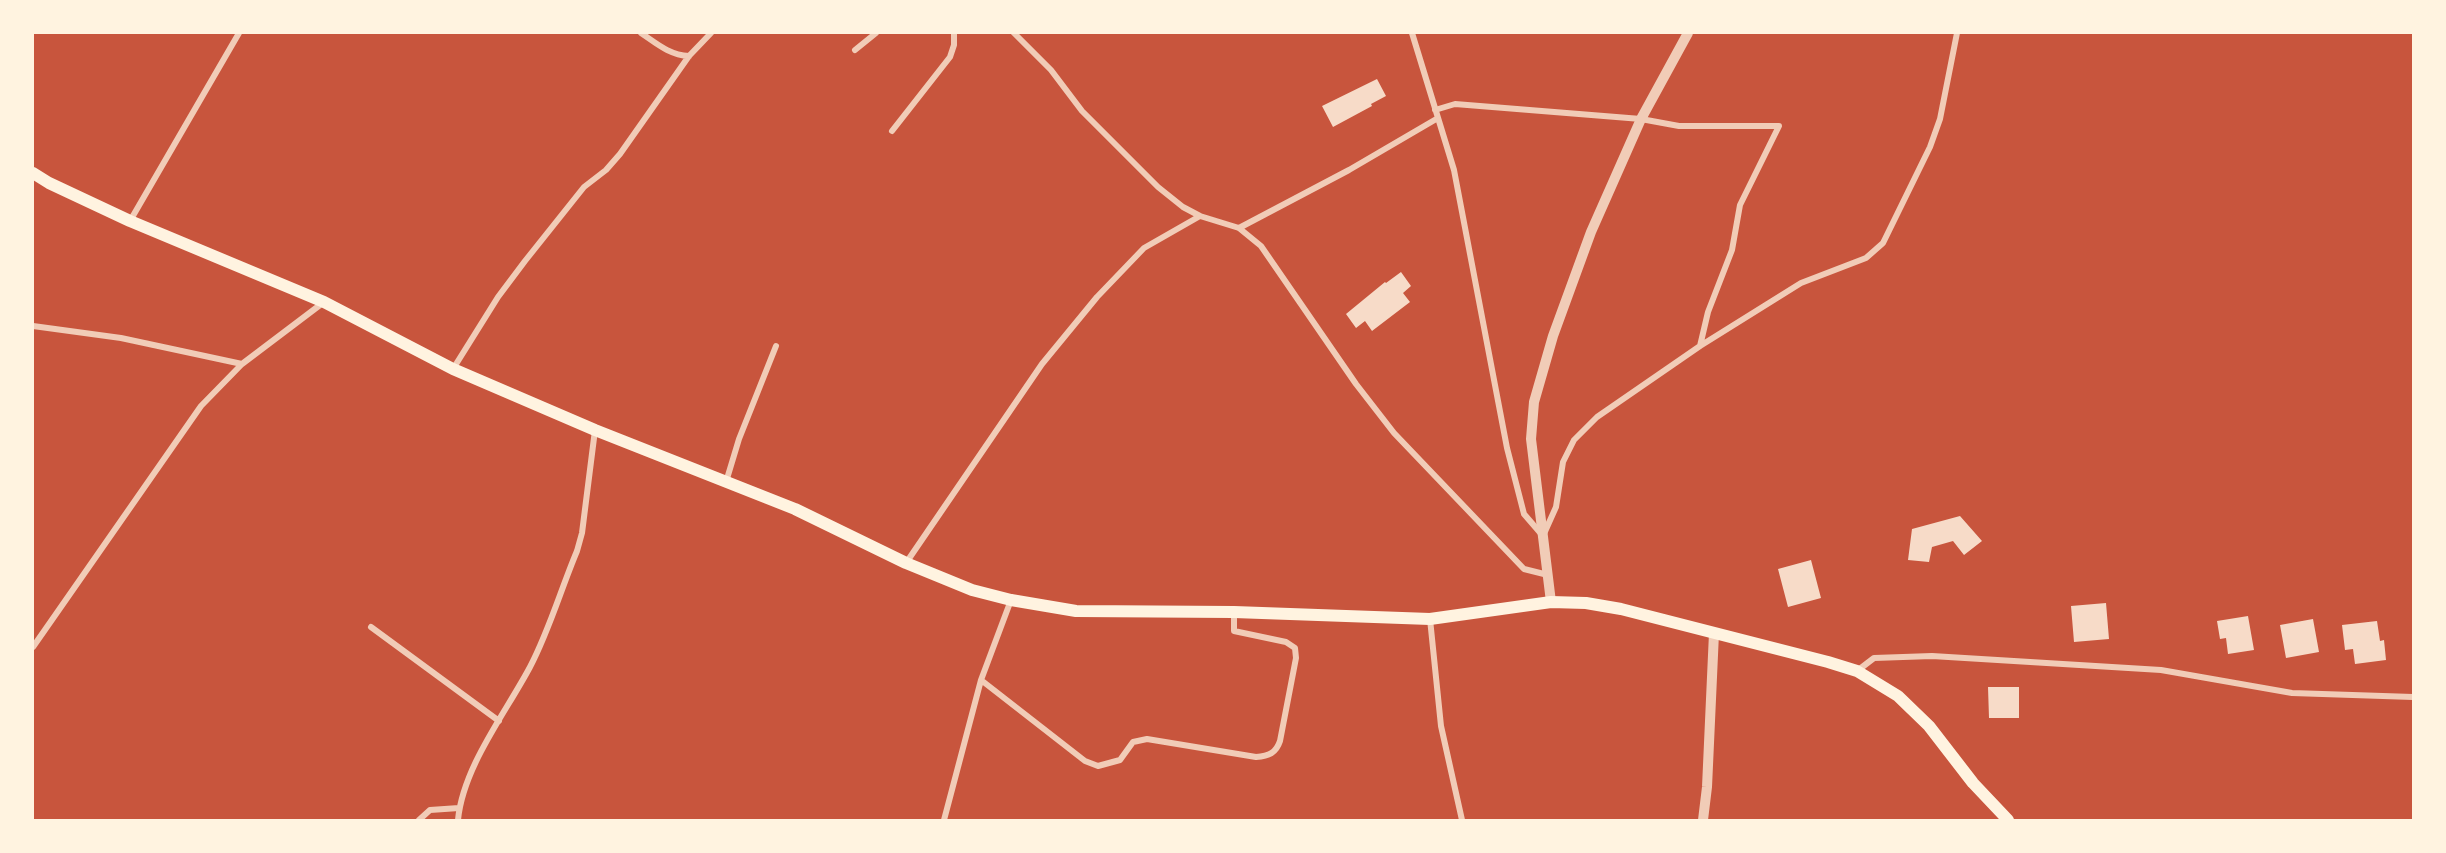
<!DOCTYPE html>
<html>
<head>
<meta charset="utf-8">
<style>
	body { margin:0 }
	#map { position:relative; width:2446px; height:853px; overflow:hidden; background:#c8553d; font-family:"Varela Round",sans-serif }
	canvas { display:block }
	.frame { position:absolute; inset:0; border:34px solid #fff3e0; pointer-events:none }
</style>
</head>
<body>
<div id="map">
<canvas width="2446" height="853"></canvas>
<div class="frame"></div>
</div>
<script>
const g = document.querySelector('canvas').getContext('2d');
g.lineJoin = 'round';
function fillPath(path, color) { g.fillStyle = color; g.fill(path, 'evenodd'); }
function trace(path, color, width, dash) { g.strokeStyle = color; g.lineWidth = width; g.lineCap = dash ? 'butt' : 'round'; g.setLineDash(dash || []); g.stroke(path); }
fillPath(new Path2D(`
	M1377 79 1386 96 1371 104 1372 106 1333 127 1322 106Z
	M1401 272 1411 286 1403 293 1410 302 1372 331 1365 321 1356 328 1346 314 1385 282 1386 283Z
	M1960 516 1982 541 1964 555 1953 541 1932 547 1929 562 1908 560 1912 529Z
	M1811 560 1821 598 1788 607 1778 569Z
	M2106 603 2109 639 2074 642 2071 606Z
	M2248 616 2254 650 2228 654 2226 638 2220 639 2217 621Z
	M2313 619 2319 652 2286 658 2280 625Z
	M2377 621 2380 641 2384 640 2386 660 2355 664 2353 649 2345 650 2342 625Z
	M1988 687H2019V718H1989Z`), '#f7dbc8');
trace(new Path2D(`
	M641 33C656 43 669 55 689 56
	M1014 33 1051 70 1082 111 1158 187 1183 207 1200 216 1239 228 1261 246 1356 384 1394 433 1524 569 1548 575
	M1412 33 1454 170 1507 448 1524 514 1543 536 1556 507 1563 462 1574 440 1597 417 1700 346 1801 283 1866 258 1883 243 1930 147 1940 119 1957 33
	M855 50 876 33
	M1435 110 1455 104 1641 119 1679 126H1779L1740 205 1732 250 1708 312 1700 346
	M892 131 950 57 954 45V33
	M130 221 239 33
	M1239 228 1349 170 1438 118
	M33 326 121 338 242 364
	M453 369 498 297 525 261 584 187 606 170 620 154 689 56 711 33
	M726 482 739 439 776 346
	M906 563 1042 364 1097 297 1144 248 1200 216
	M1430 619 1441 726 1462 820
	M371 627 499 721
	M33 647 201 406 242 364 324 302
	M1857 671 1874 658 1932 656 2161 670 2292 693 2413 697
	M981 680 1085 761 1098 766 1120 760 1133 742 1147 739 1256 757C1269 756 1276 753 1280 741L1296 658 1295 648 1286 642 1234 631V612
	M419 820 430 810 459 808
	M458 820C463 767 505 714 530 667 549 631 561 589 577 551L582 533 595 430
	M944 820 981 680 1011 600`), '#f1ccb7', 6);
trace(new Path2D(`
	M1551 602 1531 439 1534 402 1553 336 1591 232 1641 119 1688 33
	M1703 820 1707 787 1714 633`), '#f1ccb7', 10);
trace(new Path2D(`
	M33 173 49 183 130 221 324 302 453 369 595 430 795 509 906 563 972 590 1011 600 1076 611 1234 612 1430 619 1551 602 1586 603 1621 609 1828 662 1857 671 1898 696 1929 726 1973 783 2008 820`), '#fff3e0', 12);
</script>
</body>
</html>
